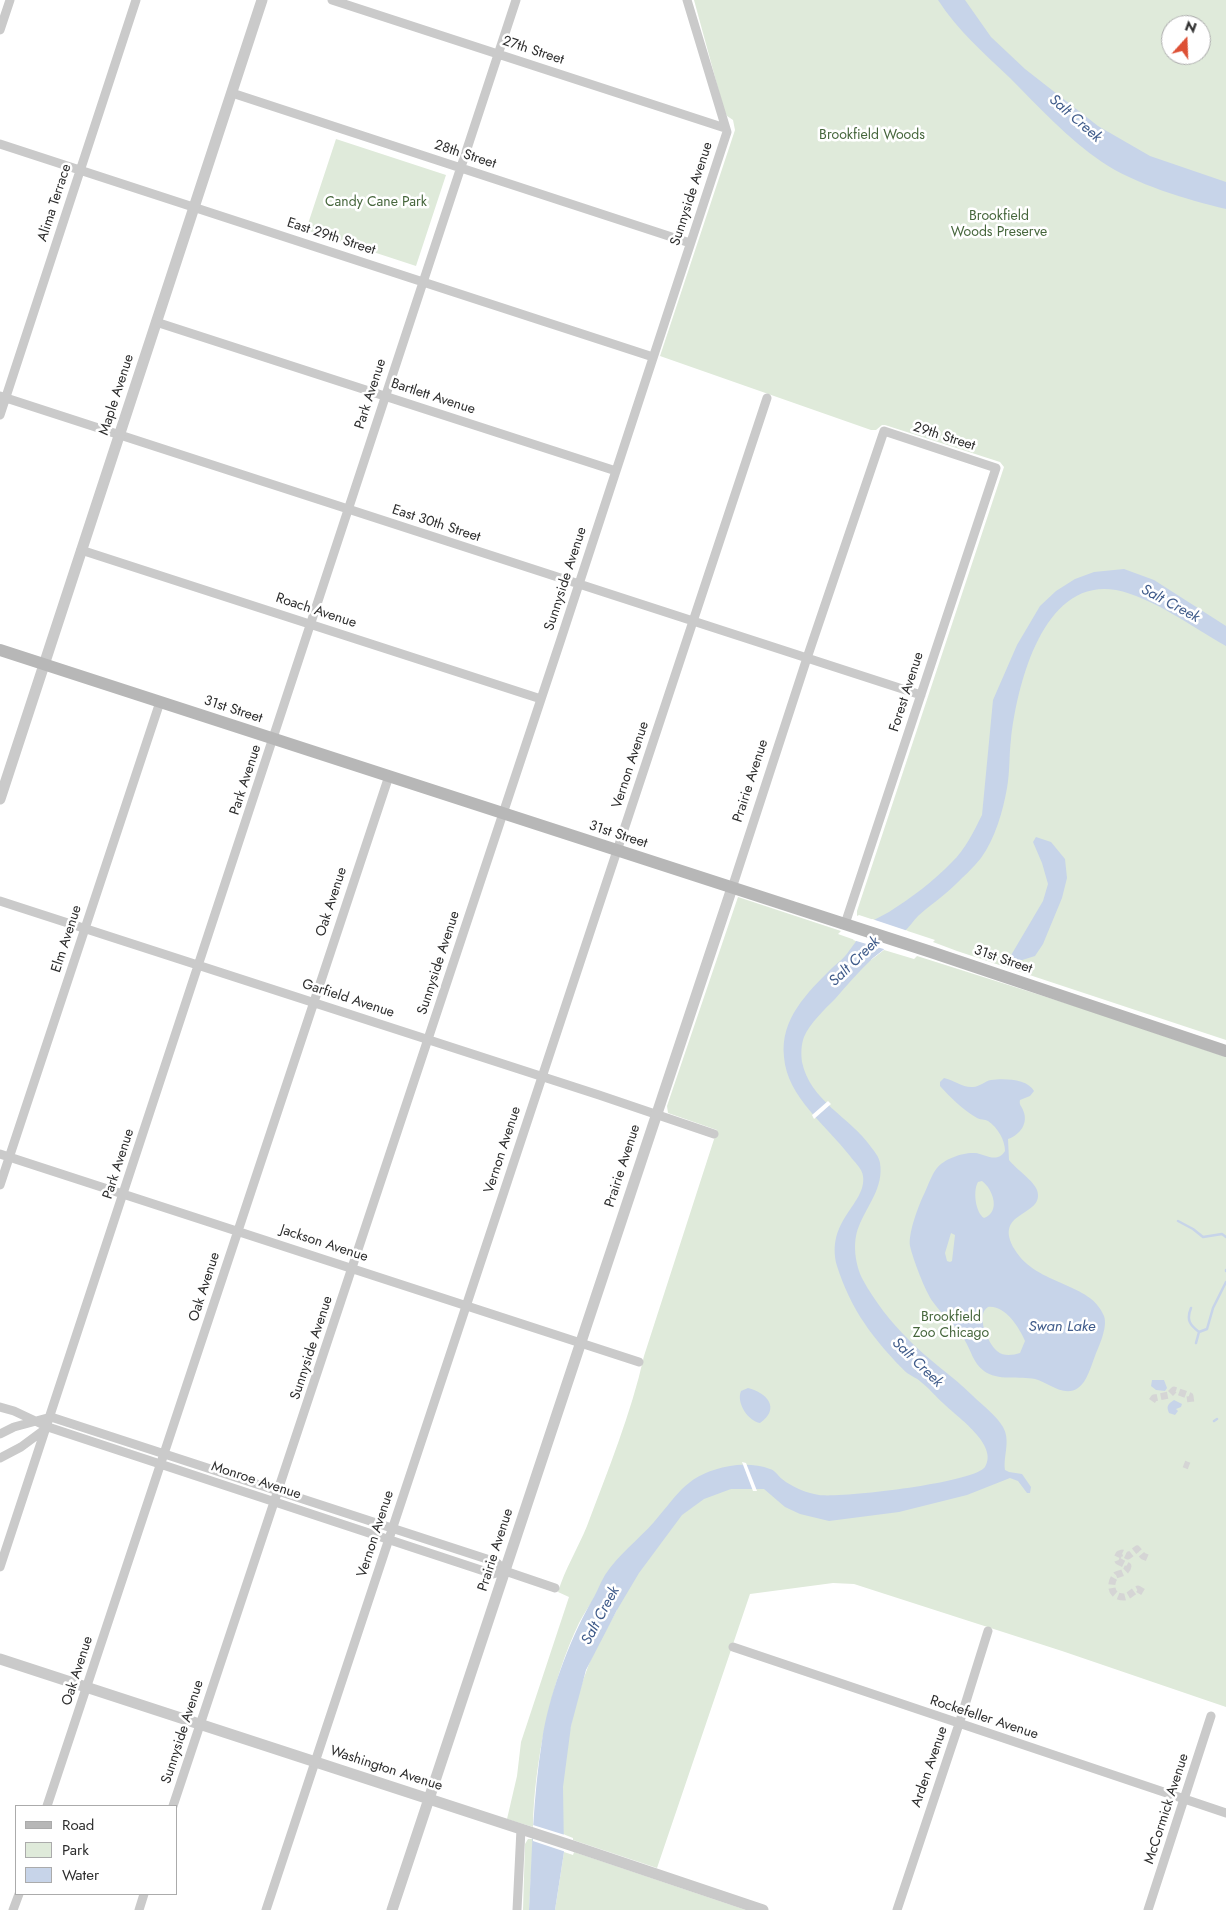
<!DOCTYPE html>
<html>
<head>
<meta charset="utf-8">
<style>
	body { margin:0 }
	#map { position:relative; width:1226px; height:1910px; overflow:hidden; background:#fff; font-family:Jost,sans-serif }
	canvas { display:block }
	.legend { position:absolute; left:15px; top:1805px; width:162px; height:90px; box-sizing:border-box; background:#fff; border:1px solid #ababab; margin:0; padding:6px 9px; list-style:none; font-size:15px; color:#2d2d2d }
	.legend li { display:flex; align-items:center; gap:10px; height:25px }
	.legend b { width:25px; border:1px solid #ababab }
	.north { position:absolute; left:1161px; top:15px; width:50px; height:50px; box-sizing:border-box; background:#fff; border:1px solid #ababab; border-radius:50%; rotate:20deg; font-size:14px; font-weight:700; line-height:20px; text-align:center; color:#2d2d2d }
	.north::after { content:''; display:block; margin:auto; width:18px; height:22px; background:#dd5035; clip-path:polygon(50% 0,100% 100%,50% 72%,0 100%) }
</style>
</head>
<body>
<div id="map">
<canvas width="1226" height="1910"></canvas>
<ul class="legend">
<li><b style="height:6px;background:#b7b7b7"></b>Road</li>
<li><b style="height:14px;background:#dfeada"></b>Park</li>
<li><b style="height:14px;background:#c7d4e9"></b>Water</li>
</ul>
<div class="north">N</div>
</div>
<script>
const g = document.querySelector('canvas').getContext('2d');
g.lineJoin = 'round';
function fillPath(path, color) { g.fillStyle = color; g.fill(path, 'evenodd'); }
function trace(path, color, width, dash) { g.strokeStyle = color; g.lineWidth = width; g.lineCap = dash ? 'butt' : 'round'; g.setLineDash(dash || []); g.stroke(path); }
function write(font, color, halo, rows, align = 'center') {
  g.font = font + ' Jost,sans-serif'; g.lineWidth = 5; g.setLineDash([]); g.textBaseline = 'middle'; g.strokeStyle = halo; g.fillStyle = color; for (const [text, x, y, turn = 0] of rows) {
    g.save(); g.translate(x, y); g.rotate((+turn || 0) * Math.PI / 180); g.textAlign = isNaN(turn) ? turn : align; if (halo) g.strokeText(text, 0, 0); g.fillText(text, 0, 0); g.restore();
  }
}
fillPath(new Path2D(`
	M694 0H1226V1040L957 951 933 942 935 940 859 915 857 916V911L1004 467 1000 462 885 425H882L876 430H871L660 356 735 130 733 120 727 116 724 110ZM1171 25H1201V55H1171Z
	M336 139 446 175 416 266 306 230Z
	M738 897 841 931 838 934 855 940 871 960 884 950 914 959 917 956 1081 1008 1226 1057V1707L1062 1651 854 1584 833 1583 750 1594 657 1868 573 1840V1838L563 1834C559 1782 568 1721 586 1672 593 1651 606 1630 617 1610L593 1600C588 1608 583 1615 579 1623 551 1681 534 1763 533 1827L507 1819 517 1776 521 1742 569 1597 558 1592C565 1569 578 1548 587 1526 608 1470 631 1414 644 1356L717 1130 668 1113 667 1106Z
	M528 1839H533V1841L529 1910H523L525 1844Z
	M564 1852 573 1855 574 1852 746 1910H555Z`), '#dfeada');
fillPath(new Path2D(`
	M938 0H965L991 37 1025 69 1098 126 1150 156 1226 182V209C1188 200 1134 184 1102 162 1068 139 1039 107 1010 78 984 53 958 31 938 0Z
	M1124 569 1154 580 1226 626V646C1194 628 1152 597 1116 590 1043 577 1017 685 1011 739 1009 755 1010 772 1007 788 1003 811 995 839 981 858 974 867 964 876 956 884 944 896 930 905 918 916 913 921 910 926 906 930 896 941 884 949 873 958 859 971 847 985 835 999 824 1010 810 1023 804 1037 801 1045 801 1054 802 1062 810 1101 850 1117 871 1147 875 1152 879 1157 880 1163 884 1187 867 1206 859 1226 852 1242 855 1265 863 1280 875 1302 891 1322 908 1339 928 1360 953 1376 973 1396 982 1405 997 1416 1003 1427 1011 1441 1003 1456 1005 1470L1009 1472 1022 1474 1031 1487 1030 1493H1027L1018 1481 1010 1478 967 1495 899 1512 829 1521 800 1514 785 1507 764 1489H731L704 1499 682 1515 639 1573 617 1610 586 1670 571 1726 563 1787 564 1852 555 1910H529C532 1853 533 1797 542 1741 548 1698 569 1641 590 1604 596 1595 599 1585 605 1575 618 1555 638 1540 654 1522 680 1492 687 1474 730 1466 741 1464 758 1464 770 1469 776 1471 777 1475 782 1479 792 1487 806 1493 819 1495 841 1498 974 1483 985 1467 999 1445 957 1417 944 1404 936 1397 929 1388 921 1382 917 1378 911 1376 907 1373 895 1362 874 1338 865 1324 853 1307 843 1285 837 1266 825 1220 867 1204 863 1176 862 1168 854 1162 850 1156 827 1126 787 1097 784 1057 780 1019 807 993 832 968 838 963 845 957 849 951 857 941 864 927 874 920 879 917 884 915 889 912 911 898 934 881 952 862 965 850 974 831 982 815L993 700 1017 645 1040 606 1056 591 1075 579 1094 572Z
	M1036 837 1051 842 1065 859 1067 878 1062 898 1043 944 1035 956 1019 961 1011 960 1010 957 1043 901 1048 884 1042 863 1033 842Z
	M944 1078C954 1080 963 1088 973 1087 979 1087 985 1081 991 1080 1004 1078 1028 1079 1034 1091L1030 1096 1020 1100C1019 1105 1021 1105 1023 1110 1029 1123 1020 1135 1008 1139L1009 1160C1016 1169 1034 1181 1037 1190 1046 1217 991 1210 1015 1250 1037 1286 1091 1282 1104 1316 1108 1327 1099 1346 1095 1356 1091 1366 1087 1382 1078 1388 1064 1398 1048 1382 1035 1379 1020 1376 997 1381 984 1371 973 1363 971 1350 964 1339 957 1326 942 1315 933 1302 925 1291 913 1259 910 1246 908 1233 919 1204 925 1192 928 1185 932 1174 937 1168 944 1159 963 1152 975 1153 985 1154 997 1164 1005 1151 1005 1140 998 1128 988 1121 985 1119 980 1120 977 1118 963 1110 951 1098 940 1086V1082ZM982 1181C993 1189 1001 1212 984 1218 975 1212 973 1190 978 1182ZM951 1233 955 1235 952 1261 950 1262 947 1261 945 1253ZM988 1307C1005 1305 1019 1327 1025 1341L1020 1353C1013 1355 1004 1357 997 1351 988 1343 975 1315 988 1307Z
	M1152 1380H1164L1167 1388 1165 1391 1156 1390 1151 1386Z
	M748 1388C767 1393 781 1408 760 1423 748 1421 736 1403 741 1391Z
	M1174 1400 1182 1404 1181 1407 1176 1409 1178 1411 1175 1415 1169 1413C1166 1406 1168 1404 1174 1400Z`), '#c7d4e9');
fillPath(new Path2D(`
	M872 919 908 931 887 950 853 940Z
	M828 1101 831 1104 814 1119 812 1115Z
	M742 1462 746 1463 757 1491H753Z
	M533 1825 565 1835 566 1852 533 1841Z`), '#fff');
trace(new Path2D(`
	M1178 1221 1193 1229 1203 1237 1222 1234 1226 1237
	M1226 1270V1271
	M1191 1308C1186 1320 1190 1325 1199 1332
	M1199 1332 1207 1329 1213 1308 1226 1282
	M1196 1343 1199 1332
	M1214 1421 1217 1419`), '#c7d4e9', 2.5);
trace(new Path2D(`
	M1152 1401 1154 1398 1169 1395 1174 1390 1190 1396 1191 1404
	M1184 1464 1189 1466
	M1143 1592 1138 1589C1133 1591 1130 1596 1124 1597 1110 1597 1109 1583 1116 1575 1121 1573 1127 1573 1128 1566L1118 1561 1117 1558 1119 1554 1122 1553 1128 1556 1137 1549 1143 1556 1150 1559`), '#d5d5d5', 7, [7, 3.5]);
trace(new Path2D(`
	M332 0 725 128
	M0 30 10 0
	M232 93 690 243
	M0 144 653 357
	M156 322 616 471
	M0 396 921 695
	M0 415 136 0
	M81 550 541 699
	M732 888 807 658 884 431 893 434 996 468 845 924
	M0 901 599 1095 714 1134
	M0 1154 639 1362
	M0 1185 160 702
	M0 1407 14 1411 48 1427 493 1574 505 1571
	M0 1434 14 1427 51 1417 496 1562 505 1571 555 1588
	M0 1458 21 1447 48 1427
	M0 1567C174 1045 343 522 516 0
	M733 1647 1226 1813
	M47 1806 389 776
	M173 1806 560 642 727 132 687 0
	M13 1910 19 1894
	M139 1910 144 1894
	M266 1910 767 398
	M517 1910 521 1829
	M897 1910 959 1724 988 1631
	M1148 1910 1211 1716`), '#cacaca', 9);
trace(new Path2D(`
	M0 799 262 0
	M0 1659 573 1846 763 1910
	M392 1910 732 888`), '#cacaca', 11);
trace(new Path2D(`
	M0 650 931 952 1226 1051`), '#b7b7b7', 12);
write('14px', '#2d2d2d', '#fff', [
	["27th Street",533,51,18],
	["28th Street",465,155,18],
	["Sunnyside Avenue",692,194,-72],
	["Alima Terrace",55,203,-72],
	["East 29th Street",331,237,18],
	["Park Avenue",371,394,-72],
	["Maple Avenue",117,395,-72],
	["Bartlett Avenue",433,397,18],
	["29th Street",944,437,18],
	["East 30th Street",436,524,18],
	["Sunnyside Avenue",566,579,-72],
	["Roach Avenue",316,611,18],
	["Forest Avenue",907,692,-72],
	["31st Street",233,710,18],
	["Vernon Avenue",631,765,-72],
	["Park Avenue",246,780,-72],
	["Prairie Avenue",751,781,-72],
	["31st Street",618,835,18],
	["Oak Avenue",332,902,-72],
	["Elm Avenue",67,939,-72],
	["31st Street",1003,960,19],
	["Sunnyside Avenue",439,963,-72],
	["Garfield Avenue",348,999,18],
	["Vernon Avenue",503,1150,-72],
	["Park Avenue",119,1164,-72],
	["Prairie Avenue",623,1166,-72],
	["Jackson Avenue",324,1244,18],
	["Oak Avenue",205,1287,-72],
	["Sunnyside Avenue",312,1348,-72],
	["Monroe Avenue",256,1481,18],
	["Vernon Avenue",376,1534,-72],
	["Prairie Avenue",496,1550,-72],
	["Oak Avenue",78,1671,-72],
	["Rockefeller Avenue",984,1718,18],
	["Sunnyside Avenue",183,1732,-72],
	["Arden Avenue",930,1767,-71],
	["Washington Avenue",386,1769,18],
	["McCormick Avenue",1167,1809,-72]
]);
write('14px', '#46663c', '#fff', [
	["Brookfield Woods",872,136],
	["Candy Cane Park",376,203],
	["Brookfield",999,217],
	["Woods Preserve",999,233],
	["Brookfield",951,1318],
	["Zoo Chicago",951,1334]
]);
write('italic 15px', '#3f5b8a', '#fff', [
	["Salt Creek",1075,119,41],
	["Salt Creek",1170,604,28],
	["Salt Creek",855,962,-44],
	["Swan Lake",1062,1327],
	["Salt Creek",917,1363,44],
	["Salt Creek",601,1616,-62]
]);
</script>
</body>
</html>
